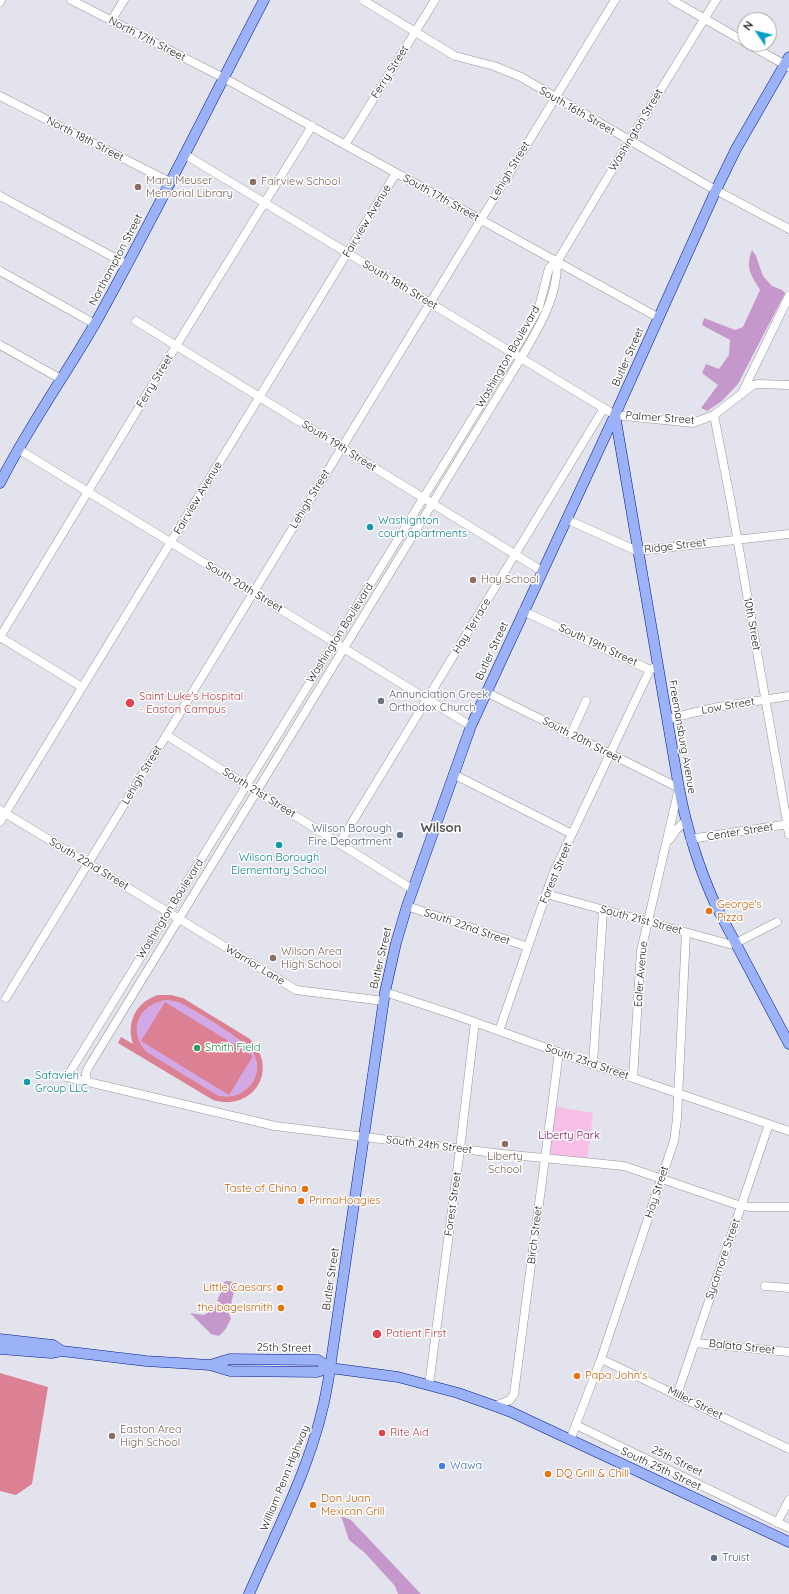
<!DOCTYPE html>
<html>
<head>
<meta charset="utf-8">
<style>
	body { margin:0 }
	#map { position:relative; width:789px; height:1594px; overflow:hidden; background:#e2e3ed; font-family:Quicksand,sans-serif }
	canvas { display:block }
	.north { position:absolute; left:737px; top:12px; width:40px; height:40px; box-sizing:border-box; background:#fff; border:1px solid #a4a4a4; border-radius:50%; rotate:305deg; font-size:11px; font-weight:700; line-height:16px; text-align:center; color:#1c1c1c }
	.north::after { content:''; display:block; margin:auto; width:14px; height:18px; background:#069fc2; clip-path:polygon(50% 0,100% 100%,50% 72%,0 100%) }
</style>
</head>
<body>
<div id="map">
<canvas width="789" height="1594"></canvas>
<div class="north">N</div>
</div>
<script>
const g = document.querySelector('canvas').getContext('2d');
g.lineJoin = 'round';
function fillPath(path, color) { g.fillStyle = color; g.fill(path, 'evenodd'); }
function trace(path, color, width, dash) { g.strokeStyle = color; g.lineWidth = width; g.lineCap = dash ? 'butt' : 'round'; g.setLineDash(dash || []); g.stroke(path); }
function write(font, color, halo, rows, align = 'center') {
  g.font = font + ' Quicksand,sans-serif'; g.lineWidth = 3; g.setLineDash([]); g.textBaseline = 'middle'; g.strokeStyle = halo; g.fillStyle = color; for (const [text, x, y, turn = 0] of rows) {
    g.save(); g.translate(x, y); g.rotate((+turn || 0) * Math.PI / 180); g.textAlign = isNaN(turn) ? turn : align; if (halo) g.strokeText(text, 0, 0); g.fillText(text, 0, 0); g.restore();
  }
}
fillPath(new Path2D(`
	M166 1000C170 1001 174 1001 178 1002 190 1007 247 1042 252 1051 268 1076 243 1103 217 1095L147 1052C127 1031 138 1005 166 1000Z`), '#d3a8e7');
fillPath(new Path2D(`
	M752 250 756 256 763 276 772 286 782 290 785 293 738 384 722 401 707 411 701 408 718 385 702 373 706 364 719 369 729 355 730 340 702 325 704 318 735 330 743 327 760 290C751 274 745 269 752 250Z
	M225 1281 236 1282 229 1313 231 1319 225 1330 219 1336 211 1334 190 1313 204 1315 214 1309Z
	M341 1516 351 1520 421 1594H398L395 1586 365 1553 349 1540Z`), '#c697cb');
fillPath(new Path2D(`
	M552 1106 593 1113 587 1163 545 1158Z`), '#f7bfe8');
fillPath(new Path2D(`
	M158 995H171L183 998 250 1039C280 1070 253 1112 213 1100L118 1043 121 1037 133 1044C126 1022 136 1002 158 995ZM166 1000C170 1001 174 1001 178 1002 190 1007 247 1042 252 1051 268 1076 243 1103 217 1095L147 1052C127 1031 138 1005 166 1000Z
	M165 1002 253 1056 229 1095 141 1041Z
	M0 1373 48 1387 32 1484 16 1495 0 1491Z`), '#db8193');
const minor = new Path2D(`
	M71 0 224 78 659 318
	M363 0 455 56 494 66 521 77 710 187 789 229
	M672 0 745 42
	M716 0 633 135 557 262 549 268 539 307 523 336 67 1077 275 1126 503 1154 624 1166 738 1205 750 1207H789
	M0 2 1 0
	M111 21 124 0
	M748 44 789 67
	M0 96 170 182
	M345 145 435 0
	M184 154 615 415 693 423 714 415 753 385 759 384 789 385
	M0 196 128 265
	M0 271 95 324
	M136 321 542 571
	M0 345 61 379
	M743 391 789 296
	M714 415 731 503 789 834
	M18 449 471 726
	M566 519 637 551 789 534
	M523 611 650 670
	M0 637 176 346 312 126
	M0 637 82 687
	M486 692 679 788 641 951 633 1078
	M667 719 718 707 789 696
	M571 734 586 701
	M166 735 412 889
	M453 774 572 834
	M0 810 296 990 384 1001
	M0 822 396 173
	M670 839 676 830 685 821
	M690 839 789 824
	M339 844 604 408
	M546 894 729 944 736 943 777 922
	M407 906 528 947
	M385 992 455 1015 577 1059 789 1131
	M6 998 615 0
	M499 1031 553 874 646 678 650 670 657 666
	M593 1064 603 911
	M88 1082C84 1074 86 1071 91 1063L521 358C538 329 558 297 557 262
	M765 1286 789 1288
	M695 1343 789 1352
	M601 1359 789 1449
	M429 1385 460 1149 475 1022
	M677 1395 769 1124
	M495 1406 510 1400 514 1394 559 1052
	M576 1425 789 1528
	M570 1440 601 1359 674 1141 677 1119 686 933
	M777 1523 789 1500`);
const major = new Path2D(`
	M615 415 679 788C687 830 699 869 717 908L789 1044
	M0 483C28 427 65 376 96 322 155 216 208 107 264 0
	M0 1339 53 1345 62 1351
	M0 1349 51 1353 62 1351 146 1361 210 1365 230 1371 317 1372 330 1368 398 1377 458 1393 495 1406 511 1412 789 1542
	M210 1365 230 1359 318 1360 330 1368
	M249 1594C279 1525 316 1457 328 1382L385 992 396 943 407 906 471 726 615 415 716 190 736 149 789 57`);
trace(minor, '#969696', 9);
trace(major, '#041990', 11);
trace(minor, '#fff', 8);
trace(major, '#9bb2f9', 10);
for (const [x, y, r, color] of [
	[253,182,4,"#8d6e63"],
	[138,187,4,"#8d6e63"],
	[370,527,4,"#0f9aa8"],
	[473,580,4,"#8d6e63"],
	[381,701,4,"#6b7280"],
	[130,703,5,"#e0444e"],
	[400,835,4,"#5c6f8a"],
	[279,845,4,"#0f9aa8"],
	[709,911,4,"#e8710a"],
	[273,958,4,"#8d6e63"],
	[197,1048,4,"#2e9e5b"],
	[27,1082,4,"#0f9aa8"],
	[505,1144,4,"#8d6e63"],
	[305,1189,4,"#e8710a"],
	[301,1201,4,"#e8710a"],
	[280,1288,4,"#e8710a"],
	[281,1308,4,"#e8710a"],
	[377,1334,5,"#e0444e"],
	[577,1376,4,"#e8710a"],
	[382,1433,4,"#e0444e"],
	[112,1436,4,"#8d6e63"],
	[442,1466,4,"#3f7fe0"],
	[548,1474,4,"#e8710a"],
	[313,1505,4,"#e8710a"],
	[714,1558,4,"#5c6f8a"]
]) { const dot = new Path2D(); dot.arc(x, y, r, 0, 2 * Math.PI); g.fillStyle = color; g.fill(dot); trace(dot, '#fff', 1.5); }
write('11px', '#1c1c1c', '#fff', [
	["North 17th Street",147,39,27],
	["Ferry Street",390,72,-58],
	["South 16th Street",577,111,30],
	["Washington Street",636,130,-59],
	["North 18th Street",85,139,27],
	["Lehigh Street",510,171,-59],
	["South 17th Street",441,198,29],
	["Fairview Avenue",367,221,-59],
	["Northampton Street",116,260,-62],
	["South 18th Street",400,285,31],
	["Washington Boulevard",508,357,-60],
	["Butler Street",628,357,-66],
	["Ferry Street",155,381,-59],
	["Palmer Street",660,418,4],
	["South 19th Street",339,446,32],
	["Fairview Avenue",198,498,-59],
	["Lehigh Street",310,499,-59],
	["Ridge Street",675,546,-7],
	["South 20th Street",244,587,31],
	["10th Street",752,624,80],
	["Hay Terrace",472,626,-59],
	["Washington Boulevard",340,633,-58],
	["South 19th Street",598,645,25],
	["Butler Street",492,651,-65],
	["Low Street",728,706,-10],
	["Freemansburg Avenue",682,737,80],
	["South 20th Street",582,740,27],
	["Lehigh Street",142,775,-59],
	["South 21st Street",259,793,32],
	["Center Street",740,832,-9],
	["South 22nd Street",89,864,31],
	["Forest Street",556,873,-67],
	["Washington Boulevard",170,909,-58],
	["South 21st Street",641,920,15],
	["South 22nd Street",467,927,19],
	["Butler Street",381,958,-77],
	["Warrior Lane",255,965,31],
	["Ealer Avenue",641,974,-85],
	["South 23rd Street",587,1062,19],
	["South 24th Street",429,1145,7],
	["Hay Street",657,1192,-72],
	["Forest Street",453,1204,-82],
	["Birch Street",535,1235,-83],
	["Sycamore Street",723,1259,-71],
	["Butler Street",331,1279,-82],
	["Balata Street",742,1347,6],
	["25th Street",284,1348,1],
	["Miller Street",695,1403,26],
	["25th Street",677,1461,26],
	["South 25th Street",661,1469,25],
	["William Penn Highway",285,1478,-68]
]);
write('11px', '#785e54', '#fff', [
	["Mary Meuser",146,181],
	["Memorial Library",146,194],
	["Fairview School",261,182],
	["Hay School",481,580],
	["Wilson Area",281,952],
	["High School",281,965],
	["Liberty",505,1157,"center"],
	["School",505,1170,"center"],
	["Easton Area",120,1430],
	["High School",120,1443]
], 'left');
write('11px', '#0d838f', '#fff', [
	["Washignton",378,521],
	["court apartments",378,534],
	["Wilson Borough",279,858,"center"],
	["Elementary School",279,871,"center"],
	["Safavieh",35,1076],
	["Group LLC",35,1089]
], 'left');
write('11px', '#5b616d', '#fff', [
	["Annunciation Greek",389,695],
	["Orthodox Church",389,708]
], 'left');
write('11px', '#be3a42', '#fff', [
	["Saint Luke's Hospital",139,697],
	["- Easton Campus",139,710],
	["Patient First",386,1334],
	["Rite Aid",390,1433]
], 'left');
write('11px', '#4e5e75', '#fff', [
	["Wilson Borough",392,829],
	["Fire Department",392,842],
	["Truist",722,1558,"left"]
], 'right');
write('11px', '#c56008', '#fff', [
	["George's",717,905],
	["Pizza",717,918],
	["Taste of China",297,1189,"right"],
	["PrimoHoagies",309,1201],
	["Little Caesars",272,1288,"right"],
	["the bagelsmith",273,1308,"right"],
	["Papa John's",585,1376],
	["DQ Grill & Chill",556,1474],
	["Don Juan",321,1499],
	["Mexican Grill",321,1512]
], 'left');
write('11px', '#27864d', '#fff', [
	["Smith Field",205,1048]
], 'left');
write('11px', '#760e5a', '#fff', [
	["Liberty Park",569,1136]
]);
write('11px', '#366cbe', '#fff', [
	["Wawa",450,1466]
], 'left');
write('bold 13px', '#4f4f4f', '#fff', [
	["Wilson",441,828]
]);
</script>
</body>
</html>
